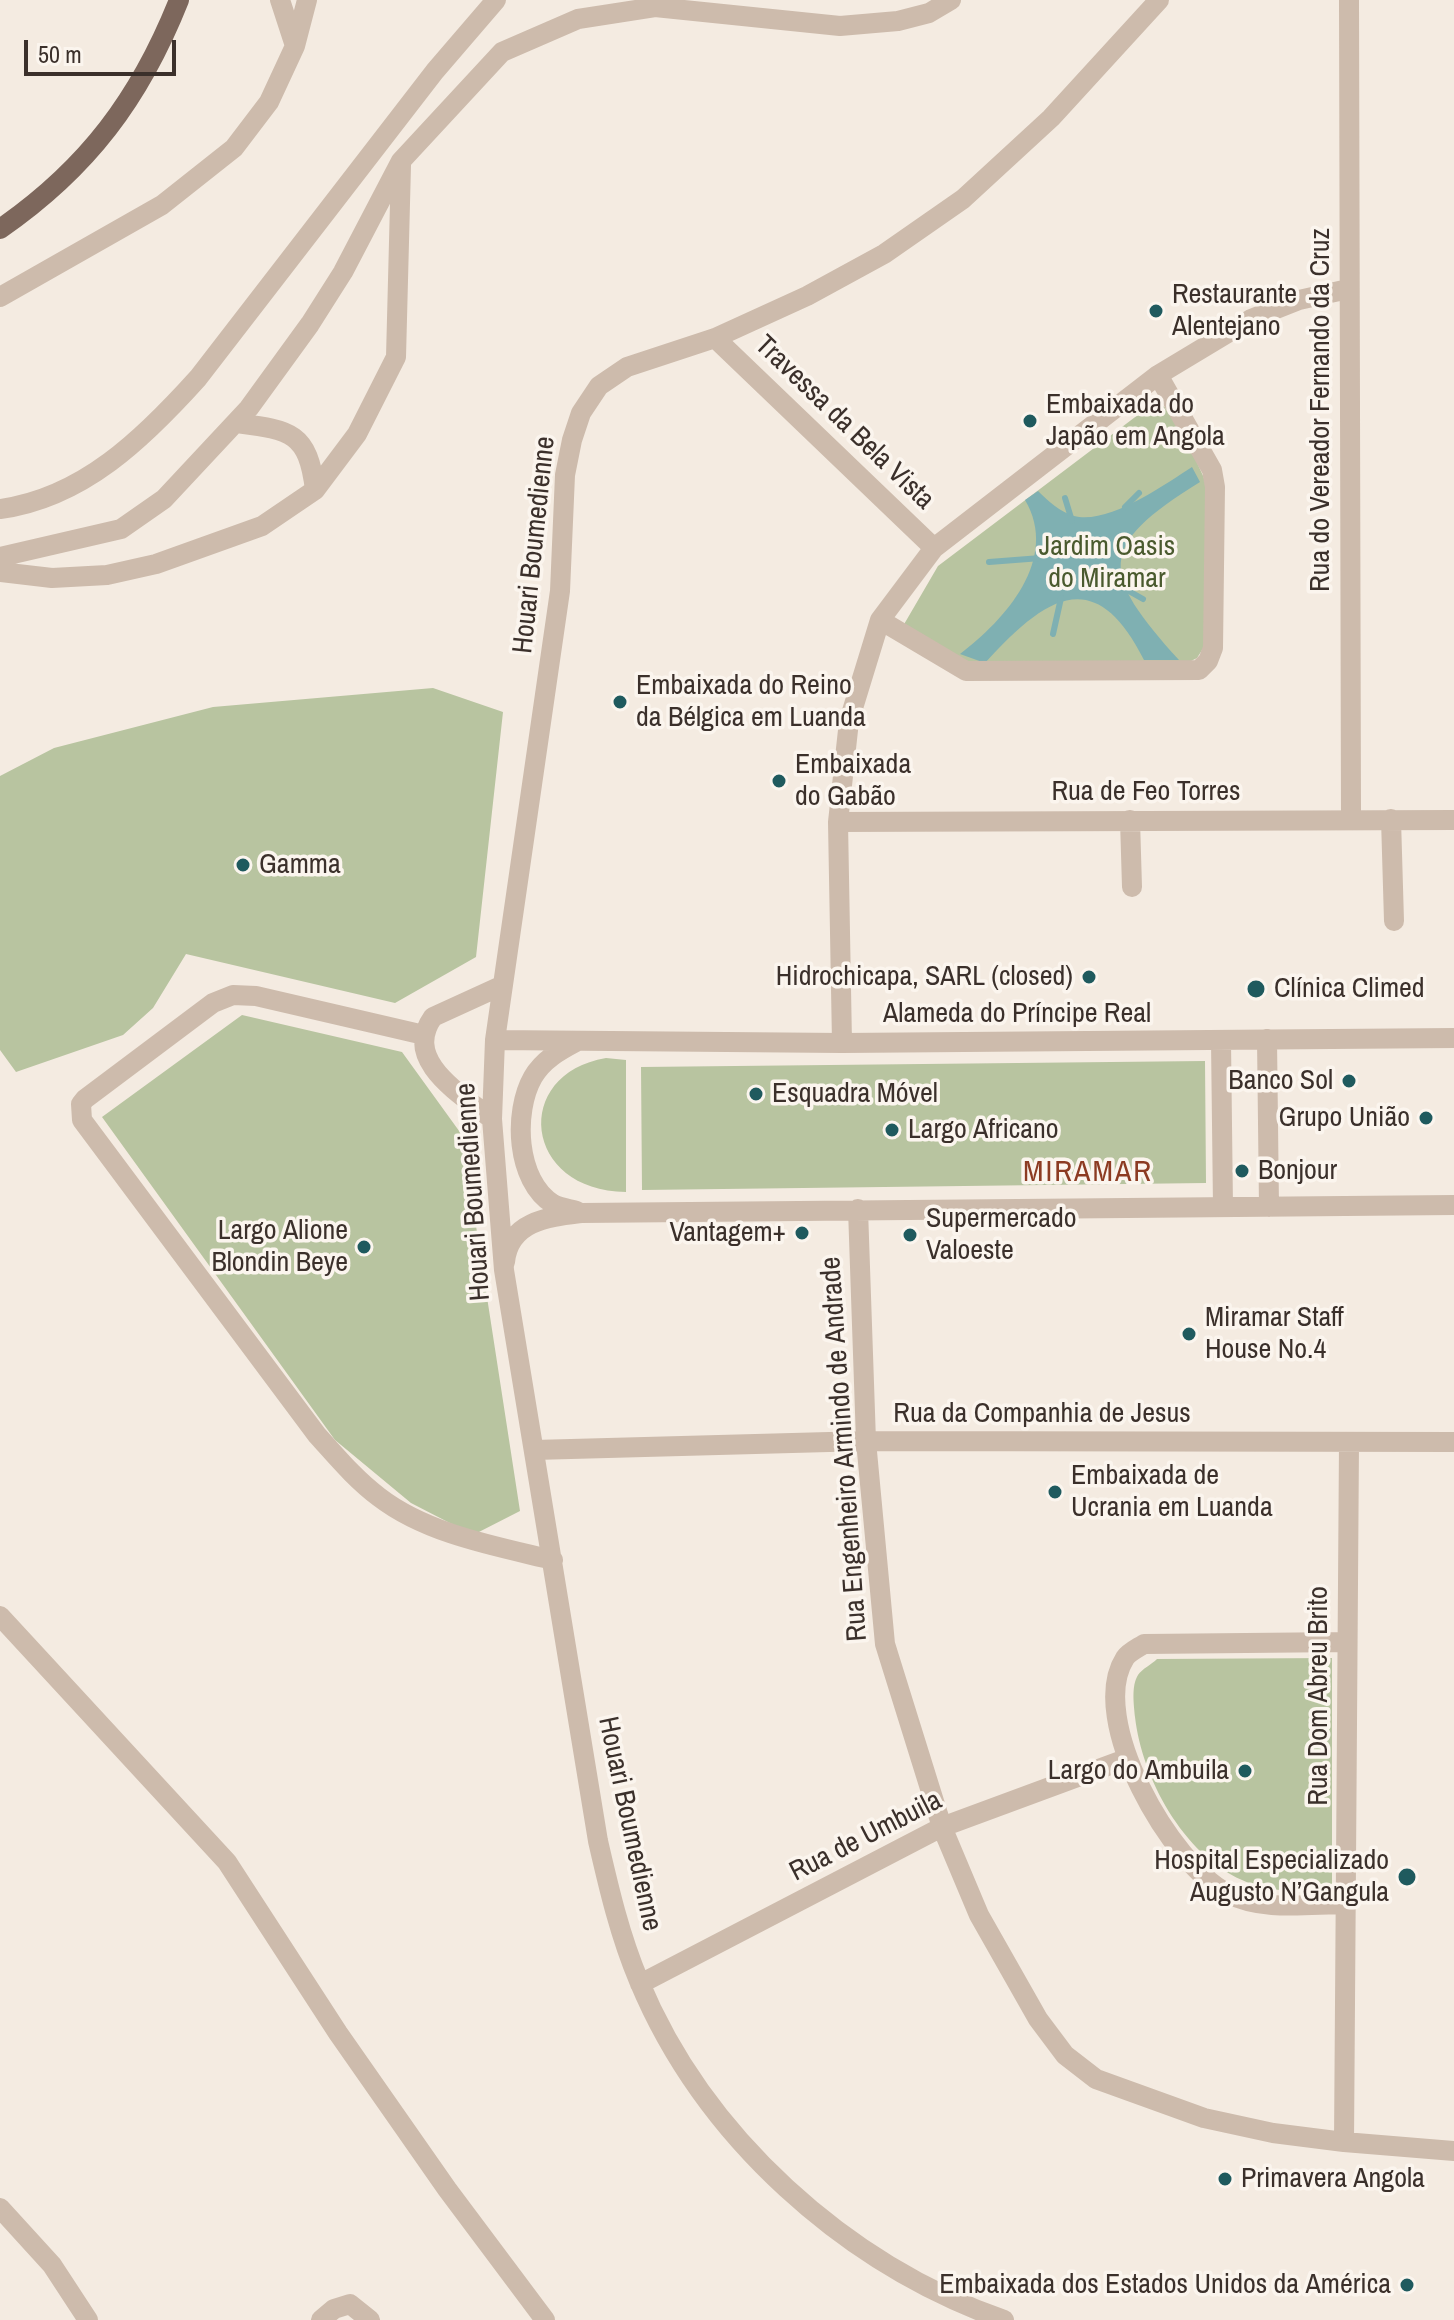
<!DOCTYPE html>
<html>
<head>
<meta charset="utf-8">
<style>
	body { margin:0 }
	#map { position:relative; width:1454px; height:2320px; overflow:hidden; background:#f4ebe1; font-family:"Archivo Narrow",sans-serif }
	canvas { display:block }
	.scale { position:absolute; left:24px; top:40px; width:152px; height:36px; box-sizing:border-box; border:4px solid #3b302b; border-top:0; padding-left:10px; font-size:24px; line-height:28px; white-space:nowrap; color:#3b302b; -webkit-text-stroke:6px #fbf5ee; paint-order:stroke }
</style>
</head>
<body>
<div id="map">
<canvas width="1454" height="2320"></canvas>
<div class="scale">50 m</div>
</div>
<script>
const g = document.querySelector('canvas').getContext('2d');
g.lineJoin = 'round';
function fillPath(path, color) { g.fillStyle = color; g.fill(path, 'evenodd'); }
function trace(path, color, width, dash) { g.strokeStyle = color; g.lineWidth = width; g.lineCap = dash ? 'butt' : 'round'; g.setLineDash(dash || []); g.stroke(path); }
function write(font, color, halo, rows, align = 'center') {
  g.font = font + ' "Archivo Narrow",sans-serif'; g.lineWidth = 7; g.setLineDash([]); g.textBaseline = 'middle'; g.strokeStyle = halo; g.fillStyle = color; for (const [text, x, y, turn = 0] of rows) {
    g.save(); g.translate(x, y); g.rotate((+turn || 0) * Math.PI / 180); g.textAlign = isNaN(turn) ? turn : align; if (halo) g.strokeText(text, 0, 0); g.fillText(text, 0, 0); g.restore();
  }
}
fillPath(new Path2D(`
	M1159 399 1187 440 1208 487 1204 647 1197 658 1187 663H956L903 626 938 566Z
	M433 688 503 712 476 957 395 1003 186 954 153 1008 123 1035 16 1072 0 1050V776L54 748 213 707Z
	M242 1015 402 1052 462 1135 520 1511 473 1535 411 1503 335 1440 102 1117Z
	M606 1058 626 1060V1192C523 1191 511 1074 606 1058Z
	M1205 1061 1206 1183 642 1190 641 1067Z
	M1332 1658V1889C1301 1891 1271 1894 1242 1880 1183 1854 1142 1778 1135 1717 1134 1705 1131 1686 1138 1675 1142 1669 1152 1664 1157 1659Z`), '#b8c4a0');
fillPath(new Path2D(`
	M1192 467 1200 482C1095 547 1101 573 1179 660H1144C1095 562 1045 597 985 663L960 654C1005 620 1060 559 1025 500L1038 491C1048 501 1060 512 1074 516 1108 525 1164 485 1192 467Z`), '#7fb0b2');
trace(new Path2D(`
	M1065 498 1072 521
	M1125 507 1139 493
	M989 562 1041 558
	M1118 585 1143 599
	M1053 634 1061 598`), '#7fb0b2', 6);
trace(new Path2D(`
	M280 0 295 46
	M1349 0 1351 819
	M0 297 162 205 234 148 269 102 295 46 307 0
	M715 338 934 548
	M235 423C290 430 308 431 315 490
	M0 509C83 498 144 438 198 378L435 71 496 0
	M0 557 121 529 164 499 249 408 310 324 343 272 401 161 502 52 578 19 655 7 840 26 898 21 929 13 951 0
	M0 572 52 578 107 575 156 564 262 526 315 490 357 434 396 357 401 165
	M880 620 966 671 1199 670 1208 661 1213 648 1215 487 1212 470 1158 375
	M1391 819 1394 921
	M1130 820 1132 887
	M838 822 1454 820
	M424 1035 256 996 233 995 213 1003 85 1099 81 1104 82 1120 317 1435C337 1457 355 1479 379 1497 427 1534 495 1546 553 1560
	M1267 1039 1269 1207
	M495 1040 842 1043 1454 1038
	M1221 1041 1223 1207
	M576 1042C559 1051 543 1060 533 1077 513 1112 516 1181 553 1204 560 1208 570 1209 577 1211
	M842 1043 838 822 849 721 880 620 934 548 1158 375 1251 319 1299 300 1348 289
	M492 1119C461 1094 402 1061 433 1017L503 985
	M858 1209 866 1441 885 1644 942 1827 979 1915 1038 2019 1065 2055 1096 2079 1204 2118 1273 2133 1344 2142 1454 2151
	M505 1262C509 1221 549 1217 581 1213L1454 1205
	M534 1450 866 1441 1454 1442
	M0 1616 227 1862 338 2033 447 2189 545 2320
	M1347 1642 1144 1644C1138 1648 1129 1652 1125 1658 1086 1719 1172 1865 1227 1893 1263 1912 1308 1904 1347 1904
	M640 1984 942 1827 1126 1759
	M1344 2142 1349 1443
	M0 2208 52 2265 88 2320
	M321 2320 334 2309 350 2304 370 2320
	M1004 2320C845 2264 704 2137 639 1981 620 1936 609 1889 598 1841L504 1270 492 1119 495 1040 560 591 565 475 572 440 581 413 599 386 627 367 715 338 807 296 884 254 963 199 1051 118 1159 0`), '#cdbbac', 20);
trace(new Path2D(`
	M0 229C88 168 140 98 179 0`), '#7d675c', 20);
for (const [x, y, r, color] of [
	[1156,311,8,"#1f5a5e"],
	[1030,421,8,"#1f5a5e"],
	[620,702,8,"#1f5a5e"],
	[779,781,8,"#1f5a5e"],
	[243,865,8,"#1f5a5e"],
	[1089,977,8,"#1f5a5e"],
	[1256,989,10,"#1f5a5e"],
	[1349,1081,8,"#1f5a5e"],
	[756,1094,8,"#1f5a5e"],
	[1426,1118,8,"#1f5a5e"],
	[892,1130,8,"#1f5a5e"],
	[1242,1171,8,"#1f5a5e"],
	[802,1233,8,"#1f5a5e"],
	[910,1235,8,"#1f5a5e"],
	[364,1247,8,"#1f5a5e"],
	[1189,1334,8,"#1f5a5e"],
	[1055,1492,8,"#1f5a5e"],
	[1245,1771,8,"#1f5a5e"],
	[1407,1877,10,"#1f5a5e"],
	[1225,2179,8,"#1f5a5e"],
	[1407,2285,8,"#1f5a5e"]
]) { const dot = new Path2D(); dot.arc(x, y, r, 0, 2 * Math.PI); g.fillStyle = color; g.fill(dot); trace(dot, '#fbf5ee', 3); }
write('28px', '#3b302b', '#fbf5ee', [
	["Restaurante",1172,295],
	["Alentejano",1172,327],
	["Embaixada do",1046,405],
	["Japão em Angola",1046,437],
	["Embaixada do Reino",636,686],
	["da Bélgica em Luanda",636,718],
	["Embaixada",795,765],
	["do Gabão",795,797],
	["Gamma",259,865],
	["Hidrochicapa, SARL (closed)",1073,977,"right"],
	["Clínica Climed",1274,989],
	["Banco Sol",1333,1081,"right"],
	["Esquadra Móvel",772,1094],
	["Grupo União",1410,1118,"right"],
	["Largo Africano",908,1130],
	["Bonjour",1258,1171],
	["Supermercado",926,1219],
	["Valoeste",926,1251],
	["Largo Alione",348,1231,"right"],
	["Blondin Beye",348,1263,"right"],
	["Vantagem+",786,1233,"right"],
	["Miramar Staff",1205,1318],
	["House No.4",1205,1350],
	["Embaixada de",1071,1476],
	["Ucrania em Luanda",1071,1508],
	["Largo do Ambuila",1229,1771,"right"],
	["Hospital Especializado",1389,1861,"right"],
	["Augusto N’Gangula",1389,1893,"right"],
	["Primavera Angola",1241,2179],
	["Embaixada dos Estados Unidos da América",1391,2285,"right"]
], 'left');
write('28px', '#3b302b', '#fbf5ee', [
	["Rua do Vereador Fernando da Cruz",1321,410,-90],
	["Travessa da Bela Vista",844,423,44],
	["Houari Boumedienne",535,545,-84],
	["Rua de Feo Torres",1146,792],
	["Alameda do Príncipe Real",1017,1014],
	["Houari Boumedienne",474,1192,-94],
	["Rua da Companhia de Jesus",1042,1414],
	["Rua Engenheiro Armindo de Andrade",845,1449,-94],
	["Rua Dom Abreu Brito",1319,1696,-90],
	["Houari Boumedienne",629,1824,78],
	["Rua de Umbuila",866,1837,-27]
]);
write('28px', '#4a5a2e', '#fbf5ee', [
	["Jardim Oasis",1107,547],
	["do Miramar",1107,579]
]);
g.letterSpacing = '2px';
write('30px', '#8c3b22', '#fbf5ee', [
	["MIRAMAR",1088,1173]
]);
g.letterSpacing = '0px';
</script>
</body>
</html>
